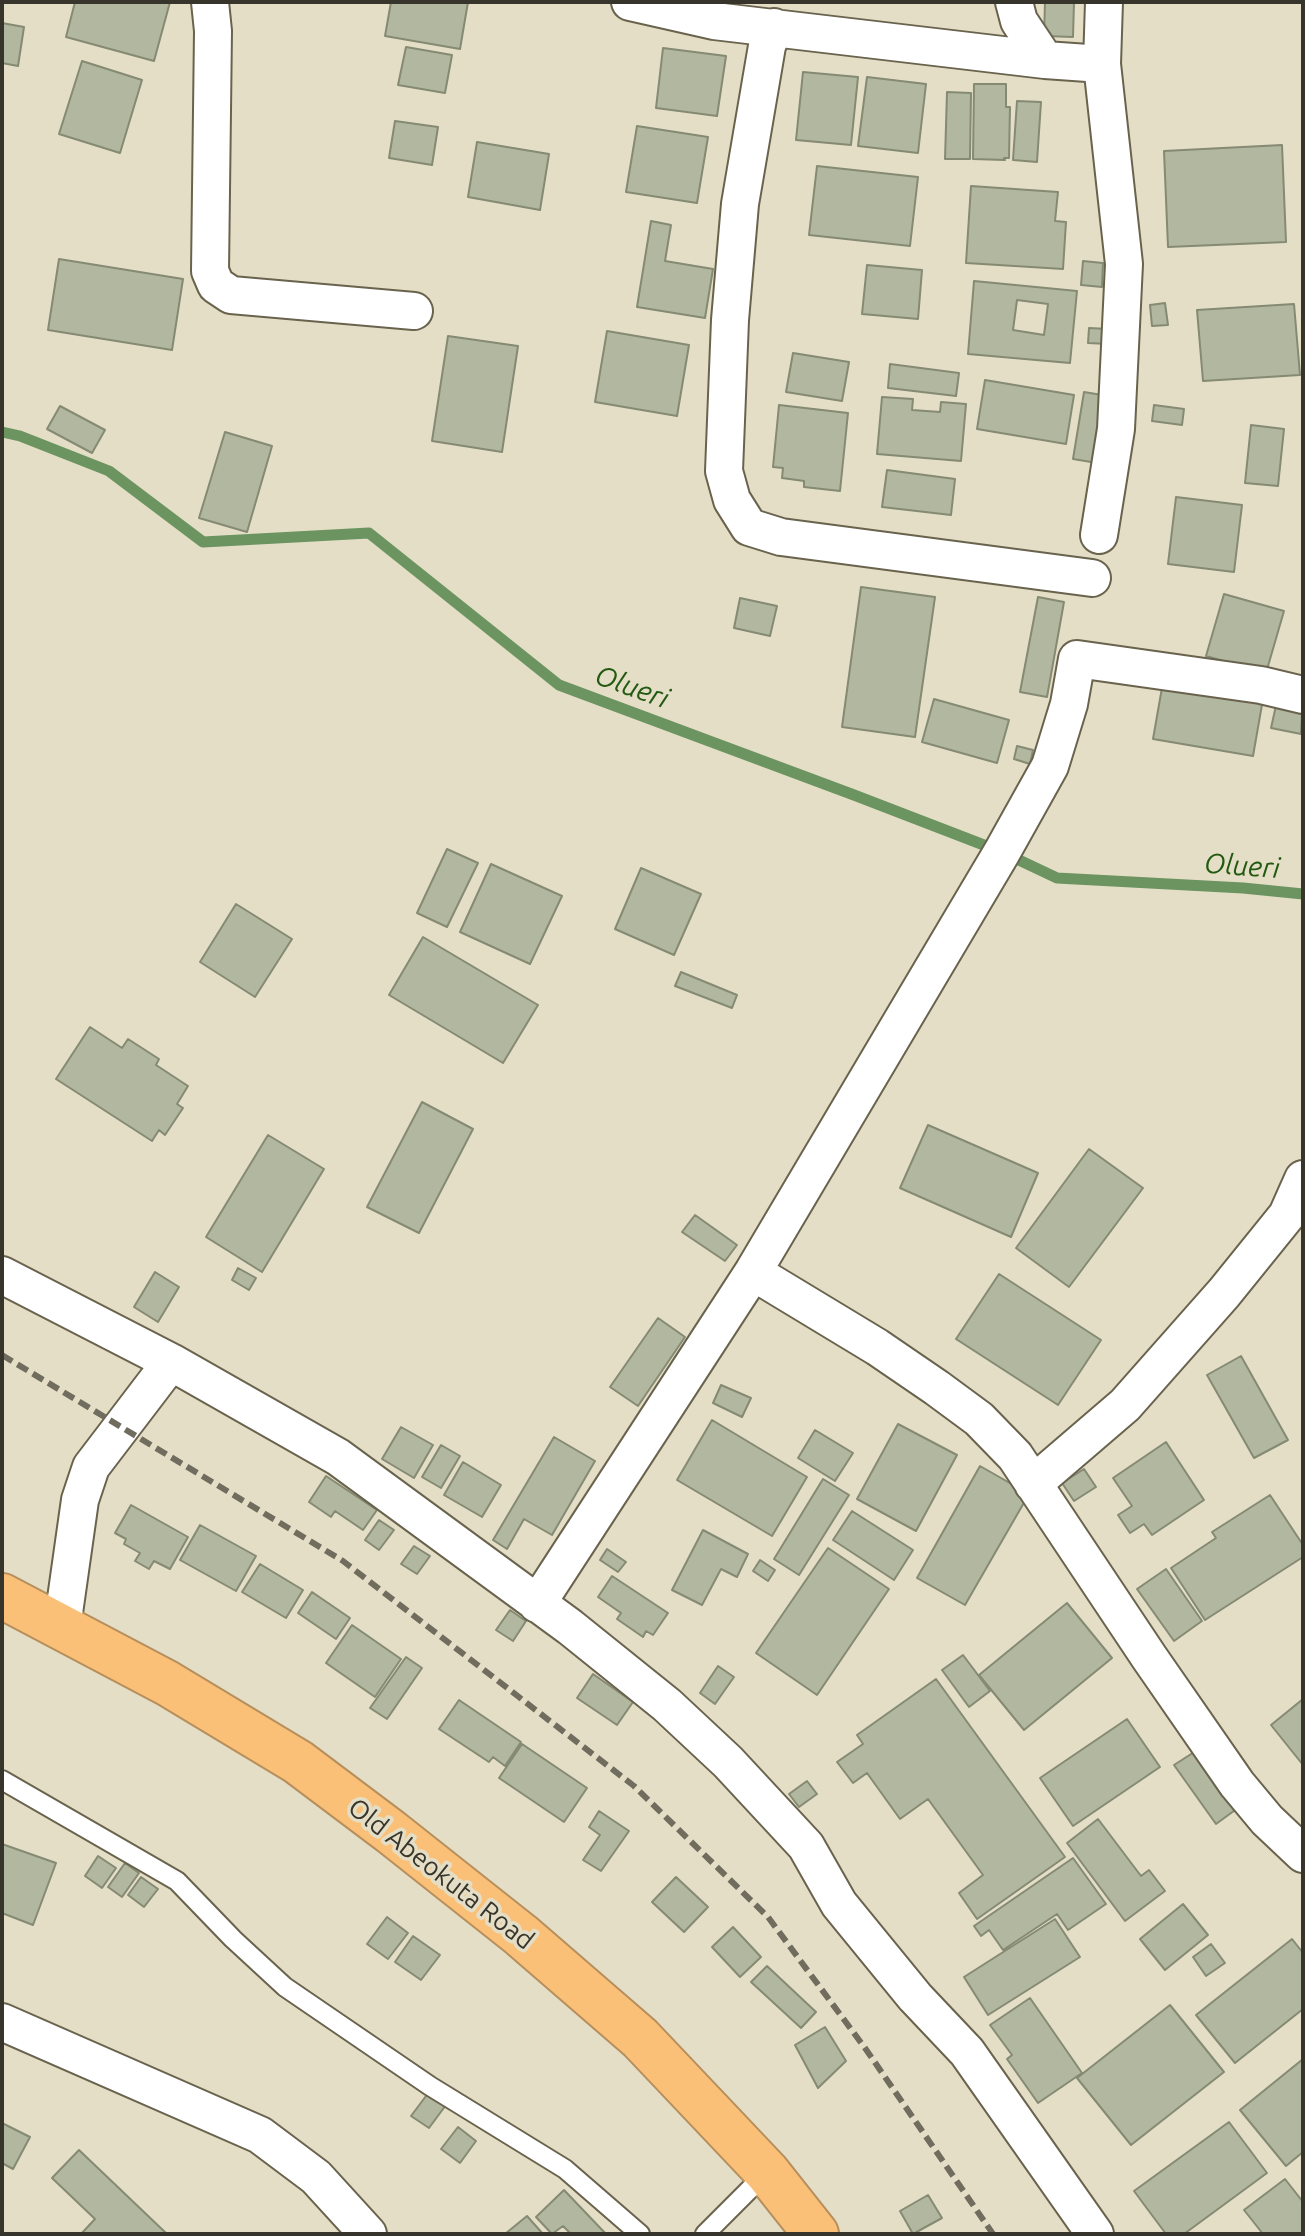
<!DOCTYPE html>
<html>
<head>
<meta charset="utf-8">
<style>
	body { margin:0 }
	#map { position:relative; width:1305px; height:2236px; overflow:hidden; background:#e5dec6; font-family:Ubuntu,sans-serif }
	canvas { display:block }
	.frame { position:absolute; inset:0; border:4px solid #37352b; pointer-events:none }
</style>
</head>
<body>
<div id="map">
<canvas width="1305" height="2236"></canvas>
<div class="frame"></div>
</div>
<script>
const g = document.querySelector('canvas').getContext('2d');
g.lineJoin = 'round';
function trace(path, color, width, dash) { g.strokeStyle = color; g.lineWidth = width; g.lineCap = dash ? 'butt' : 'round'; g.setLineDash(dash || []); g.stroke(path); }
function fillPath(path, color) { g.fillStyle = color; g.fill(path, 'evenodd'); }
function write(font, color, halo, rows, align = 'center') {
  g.font = font + ' Ubuntu,sans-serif'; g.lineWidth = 7; g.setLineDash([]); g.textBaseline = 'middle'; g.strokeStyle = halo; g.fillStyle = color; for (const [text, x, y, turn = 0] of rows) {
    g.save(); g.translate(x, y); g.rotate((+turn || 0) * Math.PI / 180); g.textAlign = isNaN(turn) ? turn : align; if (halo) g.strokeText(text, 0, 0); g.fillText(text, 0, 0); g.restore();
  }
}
trace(new Path2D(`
	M2 432 20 436 109 471 203 542 369 533 559 685 854 795 1002 852 1057 878 1243 888 1303 894`), '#6b9461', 11);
const building = new Path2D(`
	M75 2H170L154 61 66 37Z
	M391 2H468L460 49 385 36Z
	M1045 2H1074L1073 37 1044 36Z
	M2 23 24 27 18 66 2 63Z
	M406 47 452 55 445 93 398 85Z
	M663 48 726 56 717 116 656 108Z
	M82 61 142 80 120 153 59 134Z
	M803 72 858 77 851 145 796 140Z
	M867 77 926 84 918 153 858 146Z
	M974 84H1006V107H1010L1009 158H1004L1005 160 973 159Z
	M947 92 971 93 970 159H945Z
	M1017 101 1041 102 1037 162 1013 160Z
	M395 121 438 127 432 165 389 158Z
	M637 126 708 137 697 203 626 192Z
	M477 142 549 154 540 210 468 197Z
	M1282 145 1286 242 1168 247 1164 151Z
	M817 166 918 177 910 246 809 235Z
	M971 186 1058 192 1055 221 1066 222 1063 269 966 263Z
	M651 221 671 225 665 261 713 269 705 318 637 307Z
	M59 259 183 279 172 350 48 330Z
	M1083 261 1103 263 1102 287 1081 285Z
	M867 265 922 270 918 319 862 314Z
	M974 281 1077 291 1070 363 968 354ZM1017 300 1048 304 1044 335 1013 330Z
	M1165 303 1168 325 1152 326 1150 305Z
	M1294 304 1300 375 1203 381 1197 310Z
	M1089 328 1109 329 1108 344 1088 343Z
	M607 331 689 345 677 416 595 402Z
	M448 336 518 346 502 452 432 441Z
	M793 353 849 362 842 401 786 392Z
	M890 364 959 373 956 396 888 388Z
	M985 380 1074 395 1066 444 977 429Z
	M1084 392 1108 396 1097 463 1073 459Z
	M882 397 913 399 912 410 940 412 941 402 966 404 961 461 877 454Z
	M779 405 848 413 840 491 804 487V481L782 478 783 468 773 467Z
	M1154 405 1184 409 1182 425 1152 421Z
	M60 406 105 430 92 453 47 429Z
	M1251 425 1284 429 1278 486 1245 483Z
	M225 432 272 446 247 532 199 518Z
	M887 470 955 479 951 515 882 507Z
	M1176 497 1242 505 1234 572 1168 564Z
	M861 587 935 597 915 737 842 727Z
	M1224 594 1284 611 1266 673 1206 656Z
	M1038 597 1064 602 1047 697 1020 692Z
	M740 598 777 606 770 636 734 628Z
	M1163 682 1263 699 1253 756 1153 739Z
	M1279 692 1303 697 1301 734 1271 728Z
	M934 699 1009 720 997 763 922 742Z
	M1017 746 1033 750 1030 764 1014 759Z
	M447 849 478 863 447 927 417 913Z
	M491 864 562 896 530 964 460 932Z
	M641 868 701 894 674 955 615 929Z
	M236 904 292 939 255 997 200 962Z
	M423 937 538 1005 503 1063 389 995Z
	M681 972 737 995 732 1008 675 986Z
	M90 1027 122 1048 128 1039 159 1059 156 1065 188 1086 177 1104 183 1108 165 1135 159 1130 152 1141 56 1079Z
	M422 1102 473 1129 419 1233 367 1207Z
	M928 1125 1038 1173 1011 1237 900 1188Z
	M268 1135 324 1169 262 1272 206 1237Z
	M1089 1149 1143 1188 1069 1287 1016 1248Z
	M695 1215 737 1245 725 1261 682 1232Z
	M238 1268 256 1278 249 1290 232 1280Z
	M155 1272 179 1287 158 1322 134 1307Z
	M999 1274 1101 1340 1058 1405 956 1339Z
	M658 1318 685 1337 638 1406 610 1387Z
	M1241 1356 1288 1440 1254 1458 1207 1375Z
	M721 1385 751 1398 742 1417 713 1403Z
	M712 1420 807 1477 772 1536 677 1480Z
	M898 1424 957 1455 916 1531 857 1499Z
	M401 1427 433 1445 414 1478 382 1459Z
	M815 1430 853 1453 835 1481 798 1458Z
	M554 1437 595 1461 552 1535 524 1519 507 1549 493 1540Z
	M1166 1442 1204 1500 1152 1535 1144 1524 1130 1533 1118 1515 1132 1506 1113 1478Z
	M441 1445 460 1456 441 1488 422 1477Z
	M463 1462 501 1485 482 1517 444 1495Z
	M980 1466 1029 1494 965 1605 917 1578Z
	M1084 1469 1096 1487 1074 1501 1062 1483Z
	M326 1476 377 1510 363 1530 335 1511 331 1517 309 1502Z
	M823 1479 849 1495 799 1575 774 1559Z
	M1270 1495 1303 1545V1557L1205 1620 1171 1568 1216 1538 1212 1532Z
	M131 1505 188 1537 170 1569 154 1561 149 1569 135 1561 140 1553 124 1544 126 1539 115 1533Z
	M852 1511 913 1550 894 1580 833 1540Z
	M379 1520 394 1530 379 1550 365 1540Z
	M200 1525 256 1556 236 1591 180 1560Z
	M703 1530 748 1554 737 1577 721 1569 702 1605 672 1590Z
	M414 1546 430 1556 417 1574 401 1564Z
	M828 1548 889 1589 817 1695 756 1653Z
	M607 1549 626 1562 618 1572 600 1560Z
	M760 1560 775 1570 768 1581 753 1571Z
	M260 1564 303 1590 286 1618 242 1592Z
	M1166 1569 1202 1621 1174 1641 1137 1589Z
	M612 1576 668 1613 653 1635 646 1631 643 1637 617 1619 621 1613 598 1597Z
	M312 1592 350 1618 336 1639 298 1613Z
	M1067 1603 1112 1658 1024 1730 979 1675Z
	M510 1610 526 1621 513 1641 496 1630Z
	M352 1625 401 1659 375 1697 326 1663Z
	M963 1655 990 1691 969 1707 942 1670Z
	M406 1657 422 1668 387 1719 370 1708Z
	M718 1666 734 1677 715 1704 700 1693Z
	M593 1674 633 1702 617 1725 577 1698Z
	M936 1679 1065 1857 977 1919 959 1893 983 1875 928 1799 900 1819 867 1773 853 1783 837 1762 863 1744 857 1735Z
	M1303 1699V1765L1271 1725Z
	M459 1700 521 1742 505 1766 493 1757 489 1762 439 1729Z
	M1127 1719 1160 1767 1073 1826 1040 1778Z
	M522 1744 587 1788 564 1822 499 1778Z
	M1202 1747 1242 1805 1216 1824 1174 1765Z
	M807 1781 817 1794 799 1807 789 1794Z
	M599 1811 629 1831 601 1871 583 1860 600 1835 589 1827Z
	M1098 1819 1141 1876 1149 1870 1165 1891 1125 1921 1067 1843Z
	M2 1844 56 1863 33 1925 2 1913Z
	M98 1856 116 1868 102 1888 85 1876Z
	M1073 1858 1106 1904 1068 1930 1057 1914 1003 1950 989 1930 981 1936 974 1926Z
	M125 1863 139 1873 122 1897 108 1887Z
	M141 1877 158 1889 144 1907 128 1895Z
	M676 1877 708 1907 684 1932 652 1902Z
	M1183 1904 1208 1935 1165 1970 1140 1939Z
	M387 1917 408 1933 388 1959 367 1944Z
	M1055 1919 1080 1957 988 2015 964 1977Z
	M733 1927 761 1957 740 1977 712 1947Z
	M413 1936 440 1955 421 1980 395 1962Z
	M1292 1939 1303 1953V2009L1235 2063 1196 2015Z
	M1211 1944 1225 1963 1206 1976 1193 1957Z
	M767 1966 816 2012 801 2028 751 1982Z
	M1030 1998 1082 2073 1038 2103 1007 2059 1012 2055 990 2025Z
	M1170 2005 1224 2072 1131 2145 1077 2078Z
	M825 2027 846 2061 818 2088 795 2045Z
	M1303 2059V2152L1286 2166 1240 2110Z
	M429 2092 446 2105 429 2128 411 2116Z
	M1229 2122 1267 2173 1184 2234H1166L1134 2191Z
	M2 2123 30 2137 13 2169 2 2163Z
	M458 2127 476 2141 460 2163 441 2149Z
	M79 2150 167 2234H81L95 2219 52 2178Z
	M1285 2179 1303 2202V2234H1263L1244 2210Z
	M564 2190 606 2234H571L563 2226 552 2234 536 2217Z
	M928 2195 942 2218 913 2234 900 2211Z
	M527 2216 543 2234H505Z`);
fillPath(building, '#b2b7a0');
trace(building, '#858a73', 2);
const lane = new Path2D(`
	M2 1780 177 1881 233 1939 285 1987 430 2086 565 2169 640 2234
	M705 2234 767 2172`);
const street = new Path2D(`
	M210 2 213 31 210 271 216 285 231 295 414 311
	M630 2 714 21 1045 60 1102 64
	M1014 2 1019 21 1045 60
	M774 27 767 46 740 204 730 320 724 471 732 500 749 527 781 537 1092 578
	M1099 535 1116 429 1124 264 1102 64 1104 2
	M753 1272 877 1347 937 1388 979 1419 1015 1456 1149 1657 1237 1784 1267 1820 1303 1854
	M2 1275 171 1362 338 1457 570 1627 667 1705 728 1762 806 1846 839 1904 915 1997 967 2052 1095 2234
	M1033 1484 1125 1405 1224 1293 1287 1215 1303 1179
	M537 1604 753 1272 1002 852 1050 766 1069 704 1077 659 1261 685 1303 695
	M62 1627 80 1500 91 1467 171 1362
	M2 2022 260 2135 316 2177 368 2234`);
const highway = new Path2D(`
	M2 1596 167 1683 298 1762 391 1832 521 1935 640 2038 767 2172 816 2234`);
trace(lane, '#69634e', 22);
trace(street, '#69634e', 40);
trace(highway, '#b68f5d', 48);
trace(lane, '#fff', 18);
trace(street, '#fff', 36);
trace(highway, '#fbc078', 44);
trace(new Path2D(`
	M2 1355 343 1561 634 1786 768 1917 865 2048 993 2234`), '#706c5e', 6, [12, 6]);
write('26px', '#37352b', '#e5dec6', [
	["Old Abeokuta Road",441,1874,38]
]);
write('italic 28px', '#235a12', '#e5dec6', [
	["Olueri",632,687,20],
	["Olueri",1242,866,4]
]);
</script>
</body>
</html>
